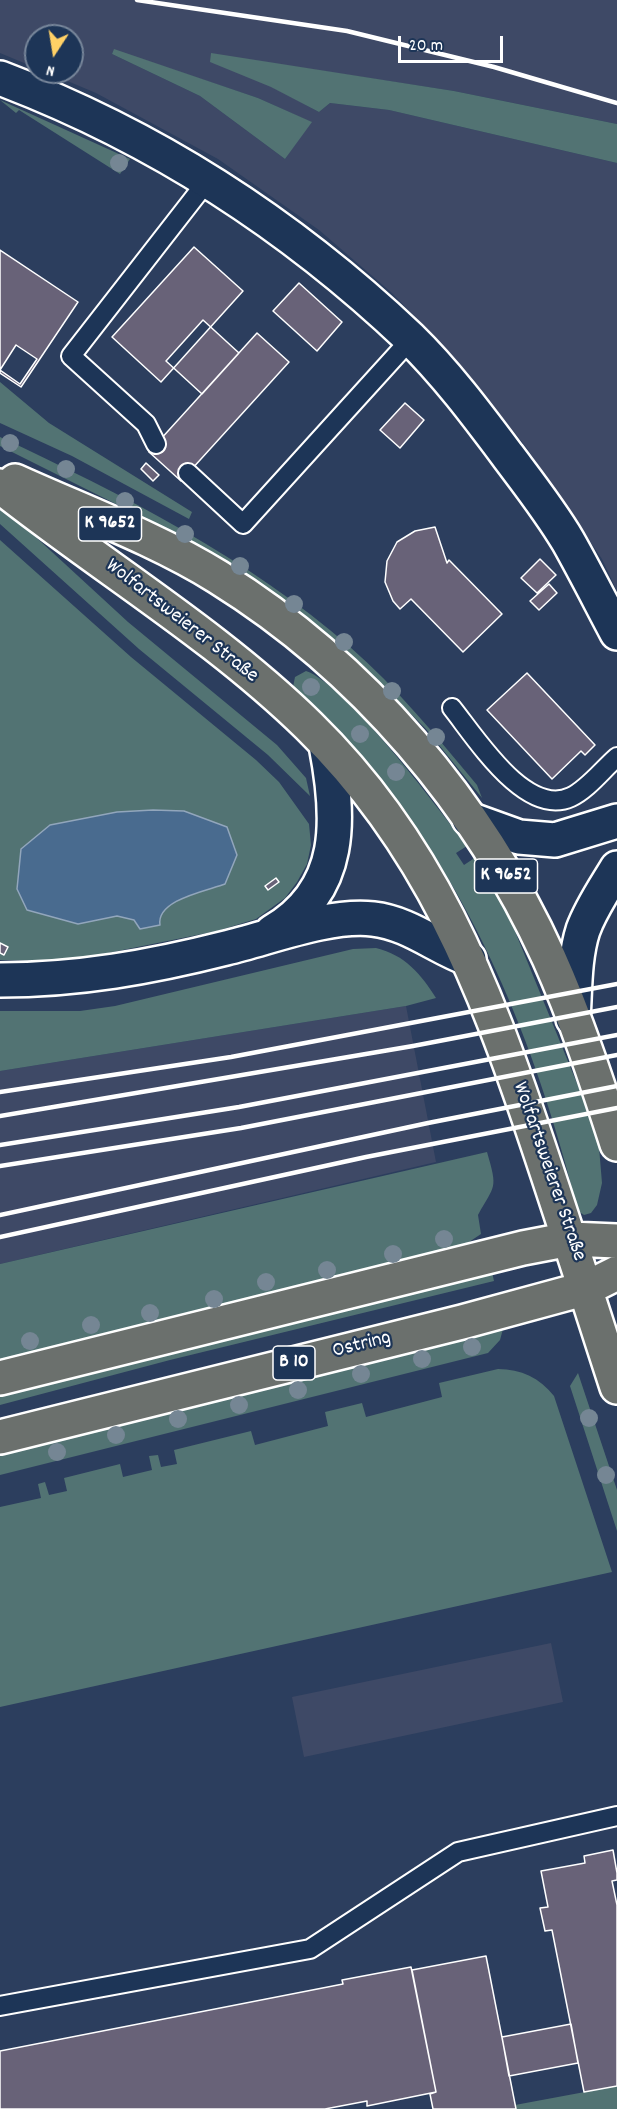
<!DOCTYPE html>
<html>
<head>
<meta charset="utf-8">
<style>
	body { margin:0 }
	#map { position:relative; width:617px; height:2109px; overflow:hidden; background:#2c3e5e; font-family:Dekko,sans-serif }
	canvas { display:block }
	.north { position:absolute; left:24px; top:24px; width:60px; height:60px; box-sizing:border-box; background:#1d3557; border:2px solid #77869a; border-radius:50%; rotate:192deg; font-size:16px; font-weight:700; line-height:24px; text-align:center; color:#fff }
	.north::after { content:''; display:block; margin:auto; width:21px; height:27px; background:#ffd166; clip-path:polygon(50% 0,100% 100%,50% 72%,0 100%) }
	.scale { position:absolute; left:398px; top:36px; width:105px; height:27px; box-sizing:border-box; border:3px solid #fff; border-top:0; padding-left:8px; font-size:18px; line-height:21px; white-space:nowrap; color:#fff; -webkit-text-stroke:4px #1d3557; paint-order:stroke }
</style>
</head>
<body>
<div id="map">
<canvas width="617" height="2109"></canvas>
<div class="north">N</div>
<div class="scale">20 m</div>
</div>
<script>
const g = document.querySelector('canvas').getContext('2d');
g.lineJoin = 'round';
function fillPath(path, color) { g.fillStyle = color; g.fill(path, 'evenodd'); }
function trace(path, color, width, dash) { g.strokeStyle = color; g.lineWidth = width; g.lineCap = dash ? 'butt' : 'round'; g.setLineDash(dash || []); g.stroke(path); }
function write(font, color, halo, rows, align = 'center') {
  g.font = font + ' Dekko,sans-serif'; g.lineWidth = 4.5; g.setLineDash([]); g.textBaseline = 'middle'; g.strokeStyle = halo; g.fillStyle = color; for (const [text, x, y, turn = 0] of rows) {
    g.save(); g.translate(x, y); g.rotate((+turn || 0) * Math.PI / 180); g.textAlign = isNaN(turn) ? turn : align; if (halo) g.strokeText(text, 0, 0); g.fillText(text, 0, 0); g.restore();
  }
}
fillPath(new Path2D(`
	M0 0H617V124L454 91 211 54 319 112 330 103 389 110 617 163V591L602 559 526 447 452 355 392 293 319 230 218 159 96 93 46 72H72V36H36V68L0 53ZM114 50 258 98 311 122 285 159 200 96 112 54Z
	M406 1006 436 1162 0 1264V1071Z
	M551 1643 563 1702 304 1757 292 1697Z`), '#3e4966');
fillPath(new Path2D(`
	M114 49 258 98 312 122 285 159 200 96 112 54Z
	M211 53 454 91 617 124V163L389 110 330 103 319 112 271 87 210 62Z
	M0 100 130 159 120 174 19 110 16 113Z
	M0 382 49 423 192 512 189 519 72 456 0 423Z
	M0 437C120 493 250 559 350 647 397 688 437 737 477 785L482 798 426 729 378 681 319 631 257 584 194 543 0 446Z
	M0 509 27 529 128 622 277 745 306 778 310 796 268 755 139 649 0 524Z
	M0 540 131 657 256 760 279 782 309 824 311 845 307 864 297 882 285 898 256 919 217 931 68 961 0 960Z
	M306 671C347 685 437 807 467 846L456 853 464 865 476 857 510 919 598 1135 602 1183 597 1205 591 1213 584 1215 578 1211C541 1062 480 900 379 781 354 751 325 723 298 695L293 687 295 677Z
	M376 948C405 955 421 974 436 998L406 1006 0 1071V1011H80L115 1006 353 949Z
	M487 1152C498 1190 495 1184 478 1215L481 1234 466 1244 0 1362V1264Z
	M492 1272 494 1281 170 1360 0 1405V1395Z
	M503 1329 500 1340 488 1353 0 1475V1454Z
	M498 1369C521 1369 540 1378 554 1396L612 1572 0 1707V1507L41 1498 38 1484 45 1482 49 1495 67 1491 64 1478 120 1464 123 1477 152 1470 149 1456 158 1455 161 1467 177 1464 174 1450 251 1431 255 1445 328 1426 325 1412 362 1403 366 1417 442 1397 439 1383Z
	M578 1373 617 1490V1531L570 1386Z
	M617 2086V2109H516L515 2105Z`), '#527373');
const water = new Path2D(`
	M153 810 184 811 227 827 237 855 225 884C206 891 156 900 160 925L140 929 134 920 117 916 78 924 27 910 17 889 21 849 50 825 117 812Z`);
fillPath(water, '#496b8f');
trace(water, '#92a6bc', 1.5);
const building = new Path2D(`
	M194 247 243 291 161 382 112 337Z
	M0 250 78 302 21 387 0 373Z
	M299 283 342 322 317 351 273 311Z
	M203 320 239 353 202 394 166 361Z
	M257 333 289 362 181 481 149 452Z
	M16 345 37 359 20 384 0 370Z
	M405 403 424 420 400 448 380 430Z
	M146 463 159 475 153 481 141 469Z
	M435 527 447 563 449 560 502 614 463 652 411 599 400 609 393 601 385 582 387 561 397 542 415 531Z
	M540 559 556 575 537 593 521 578Z
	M549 584 557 593 539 610 530 601Z
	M527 673 595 745 585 755 581 751 552 779 487 710Z
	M276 878 279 882 268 890 265 886Z
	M0 943 8 947 4 955 0 953Z
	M613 1850 617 1873V1880L612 1881 617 1905V2086L584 2092 552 1930 545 1931 540 1908 548 1907 541 1871 585 1863 584 1856Z
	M486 1956 516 2109H433L430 2094 436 2092 412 1970Z
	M411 1967 436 2092 367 2106V2101L325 2109H0V2051L343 1984 342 1980Z
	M571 2024 578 2063 509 2076 502 2037Z`);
fillPath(building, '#686278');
trace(building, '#fff', 1.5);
const lane = new Path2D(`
	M156 444 146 424 71 356 208 180
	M188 473 243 524 411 339
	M452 708C476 738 526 818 571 797 588 789 603 769 617 757
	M0 2006 310 1949 458 1852 617 1816`);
const street = new Path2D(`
	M0 78C153 136 291 225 410 338 446 373 478 416 508 456 529 484 551 512 568 541 585 571 601 603 617 633
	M469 819 519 837 555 840 617 821
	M272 932C345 890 340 817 326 745
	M0 980C78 980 151 967 226 948 269 938 328 914 373 919 409 923 436 947 469 959
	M573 1019C575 990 574 958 583 930 591 908 605 888 617 868`);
const primary = new Path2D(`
	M15 481C81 511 157 539 218 577 363 667 479 804 549 958 576 1018 597 1082 617 1144
	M0 486C102 567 215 634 309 726 429 843 484 984 536 1139 564 1222 590 1304 617 1387
	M0 1378 523 1248 570 1239 617 1241
	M0 1437 462 1322 587 1288 617 1273`);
trace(lane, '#fff', 22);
trace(street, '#fff', 38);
trace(primary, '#fff', 38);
trace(lane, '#1d3557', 18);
trace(street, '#1d3557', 33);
trace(primary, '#6b706d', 33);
trace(new Path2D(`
	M137 0 347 31 494 67 617 103
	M0 1092 231 1057 617 984
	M0 1116 413 1046 617 1007
	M0 1145 239 1107 617 1035
	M0 1166 241 1128 617 1055
	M0 1215 428 1123 617 1086
	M0 1237 366 1157 617 1108`), '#fff', 4.5);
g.fillStyle = '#758694';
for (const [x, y] of [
	[119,163],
	[10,443],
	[66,469],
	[125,501],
	[185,534],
	[240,566],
	[294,604],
	[344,642],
	[311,687],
	[392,691],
	[360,734],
	[436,737],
	[396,772],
	[444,1239],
	[393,1254],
	[327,1270],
	[266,1282],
	[214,1299],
	[150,1313],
	[91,1325],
	[30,1341],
	[472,1347],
	[422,1359],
	[361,1374],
	[298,1390],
	[239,1405],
	[589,1418],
	[178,1419],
	[116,1435],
	[57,1452],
	[606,1475]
]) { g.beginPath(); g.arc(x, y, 9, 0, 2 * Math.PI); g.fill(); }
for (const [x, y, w] of [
	[110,524,63],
	[506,876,63],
	[294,1363,42]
]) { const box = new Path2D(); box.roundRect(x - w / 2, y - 17, w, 34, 4.5); g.fillStyle = '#1d3557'; g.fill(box); trace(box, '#fff', 1.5); }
write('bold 20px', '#fff', null, [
	["K 9652",110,524],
	["K 9652",506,876],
	["B 10",294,1363]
]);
write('21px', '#fff', '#1d3557', [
	["Wolfartsweierer Straße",181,622,38],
	["Wolfartsweierer Straße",548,1172,71],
	["Ostring",362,1346,-14]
]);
</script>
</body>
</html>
